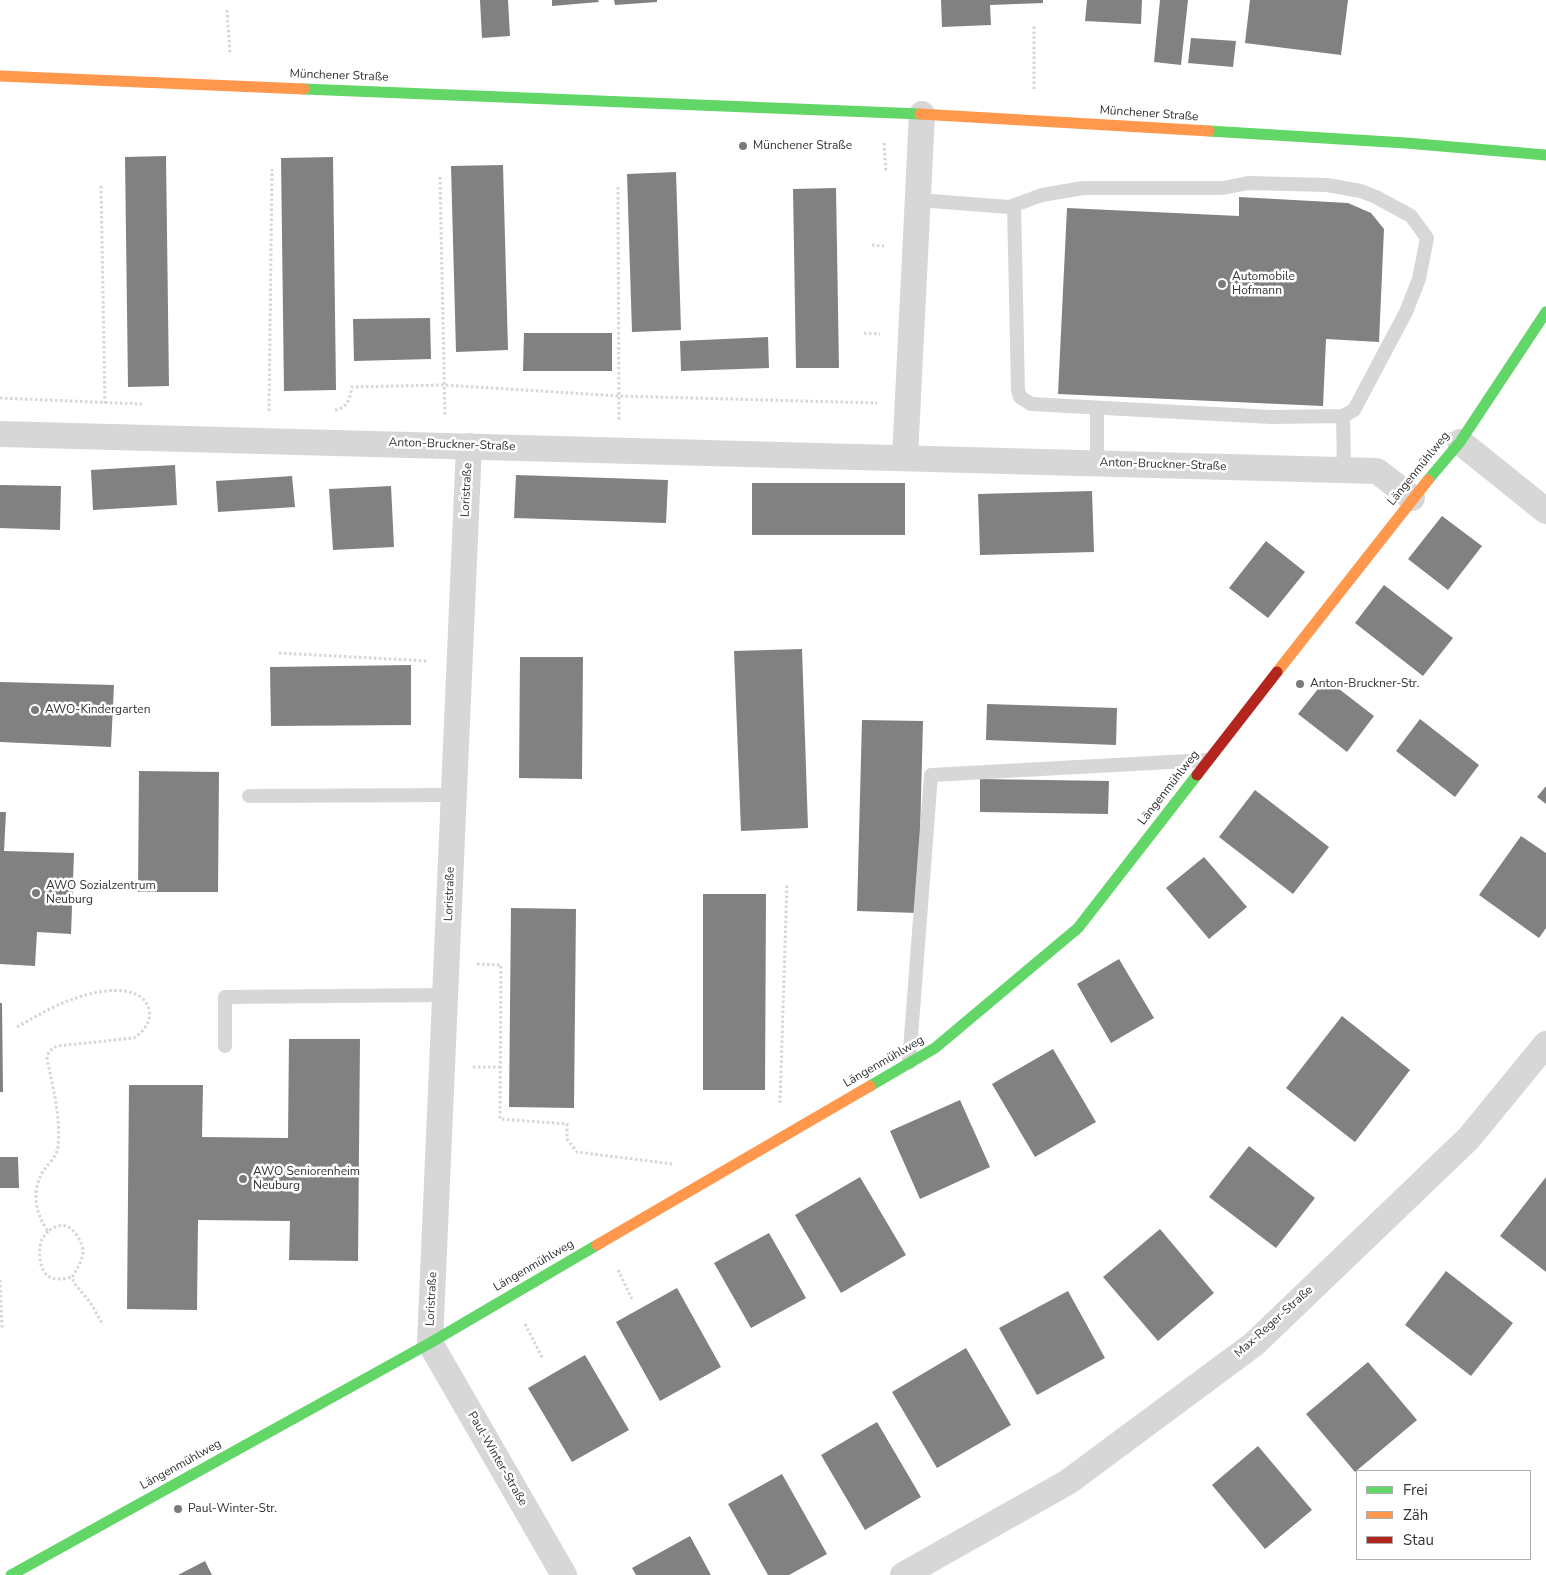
<!DOCTYPE html>
<html>
<head>
<meta charset="utf-8">
<style>
	body { margin:0 }
	#map { position:relative; width:1546px; height:1575px; overflow:hidden; background:#fff; font-family:"Nunito Sans",sans-serif }
	canvas { display:block }
	.legend { position:absolute; left:1356px; top:1470px; width:175px; height:90px; box-sizing:border-box; background:#fff; border:1px solid #adadad; margin:0; padding:6px 9px; list-style:none; font-size:15px; color:#333 }
	.legend li { display:flex; align-items:center; gap:10px; height:25px }
	.legend b { width:25px; border:1px solid #adadad }
</style>
</head>
<body>
<div id="map">
<canvas width="1546" height="1575"></canvas>
<ul class="legend">
<li><b style="height:6px;background:#63d668"></b>Frei</li>
<li><b style="height:6px;background:#ff974d"></b>Zäh</li>
<li><b style="height:6px;background:#b3261e"></b>Stau</li>
</ul>
</div>
<script>
const g = document.querySelector('canvas').getContext('2d');
g.lineJoin = 'round';
function fillPath(path, color) { g.fillStyle = color; g.fill(path, 'evenodd'); }
function trace(path, color, width, dash) { g.strokeStyle = color; g.lineWidth = width; g.lineCap = dash ? 'butt' : 'round'; g.setLineDash(dash || []); g.stroke(path); }
function write(font, color, halo, rows, align = 'center') {
  g.font = font + ' "Nunito Sans",sans-serif'; g.lineWidth = 5; g.setLineDash([]); g.textBaseline = 'middle'; g.strokeStyle = halo; g.fillStyle = color; for (const [text, x, y, turn = 0] of rows) {
    g.save(); g.translate(x, y); g.rotate((+turn || 0) * Math.PI / 180); g.textAlign = isNaN(turn) ? turn : align; if (halo) g.strokeText(text, 0, 0); g.fillText(text, 0, 0); g.restore();
  }
}
fillPath(new Path2D(`
	M480 0H508L510 36 482 38Z
	M552 0H598L599 2 552 6Z
	M614 0H657V2L615 5Z
	M941 0H1043V3L990 5 991 25 942 27Z
	M1087 0H1142L1141 24 1085 21Z
	M1160 0H1188L1181 65 1154 62Z
	M1250 0H1348L1341 55 1245 43Z
	M1191 38 1236 41 1233 67 1188 63Z
	M166 156 169 386 128 387 125 157Z
	M333 157 336 390 284 391 281 158Z
	M503 165 508 350 456 352 451 166Z
	M676 172 681 330 632 332 627 174Z
	M836 188 839 368H796L793 189Z
	M1239 197 1348 203 1371 213 1384 229 1379 342 1326 339 1323 406 1058 394 1067 208 1239 216Z
	M430 318 431 359 354 361 353 319Z
	M524 333H612V371H523Z
	M768 337 769 368 681 371 680 341Z
	M175 465 177 505 93 510 91 470Z
	M516 475 668 480 666 523 514 518Z
	M292 476 295 507 218 512 216 481Z
	M752 483H905V535H752Z
	M0 485 61 486 60 530 0 528Z
	M391 486 394 547 333 550 329 489Z
	M1092 491 1094 552 980 555 978 494Z
	M1442 516 1482 546 1448 590 1408 559Z
	M1266 541 1305 572 1268 618 1229 588Z
	M1384 585 1453 638 1423 676 1355 623Z
	M802 649 808 828 741 831 734 651Z
	M520 657H583L582 779 519 778Z
	M411 665V725L271 726 270 667Z
	M1326 679 1374 716 1347 752 1298 714Z
	M0 682 114 685 111 747 0 742Z
	M987 704 1117 708 1116 745 986 740Z
	M1420 719 1479 765 1455 797 1396 751Z
	M862 720 923 721 918 913 857 911Z
	M139 771 219 772 218 892H138Z
	M980 779 1109 781 1108 814 980 812Z
	M1546 786V804L1537 797Z
	M1255 790 1329 847 1293 894 1219 837Z
	M0 812H6L4 851 74 853 71 934 37 932 35 966 0 964Z
	M1521 836 1546 853V928L1539 938 1479 895Z
	M1204 857 1247 907 1209 939 1166 888Z
	M703 894H766L765 1090H703Z
	M511 908 576 909 574 1108 509 1107Z
	M1119 959 1154 1018 1111 1043 1077 984Z
	M0 1003H2L3 1092H0Z
	M1342 1016 1410 1070 1355 1142 1286 1088Z
	M289 1039H360L358 1261 289 1260 290 1221 198 1220 197 1310 127 1309 129 1085H203L202 1137 288 1138Z
	M1053 1049 1096 1122 1035 1157 992 1084Z
	M960 1100 990 1167 920 1199 890 1131Z
	M1249 1146 1315 1198 1276 1248 1209 1197Z
	M0 1157H18L19 1188H0Z
	M860 1177 906 1255 841 1293 795 1215Z
	M1546 1177V1272L1500 1236Z
	M1160 1229 1214 1293 1158 1341 1103 1277Z
	M769 1233 806 1298 751 1328 714 1263Z
	M1446 1271 1513 1323 1471 1376 1405 1325Z
	M677 1288 721 1367 660 1401 616 1322Z
	M1068 1291 1105 1358 1037 1395 999 1328Z
	M966 1348 1011 1425 937 1468 892 1392Z
	M585 1355 629 1430 572 1462 528 1388Z
	M1368 1362 1417 1420 1355 1472 1306 1414Z
	M877 1422 921 1497 865 1530 821 1455Z
	M1258 1446 1312 1510 1265 1549 1212 1485Z
	M782 1474 827 1554 789 1575H768L728 1504Z
	M690 1536 711 1575H636L632 1568Z
	M205 1561 212 1575H178Z`), '#818181');
trace(new Path2D(`
	M227 10 230 54
	M1034 89V25
	M884 143 886 172
	M440 177 445 417
	M101 186 105 403
	M618 187 619 421
	M872 245 884 246
	M864 333 880 334
	M0 398 142 404
	M335 410C348 408 350 398 352 387L444 385 619 396 877 403
	M269 411 272 169
	M279 653 428 661
	M477 964 501 965 500 1119 567 1124V1139L577 1152 673 1164
	M17 1027C35 1017 53 1006 73 999 94 991 140 981 149 1009 152 1022 143 1032 134 1038L57 1046C51 1049 48 1051 47 1059 53 1088 61 1117 58 1147 57 1156 49 1163 44 1170 31 1189 35 1214 48 1231 53 1228 59 1224 66 1226 75 1229 83 1243 83 1252 82 1262 77 1269 72 1277L74 1283 90 1302 103 1325
	M473 1067H500
	M780 1103 787 884
	M48 1231C45 1235 42 1238 41 1242 38 1252 39 1274 52 1278 57 1280 66 1279 72 1277
	M618 1270 632 1299
	M0 1280 2 1328
	M525 1324 543 1359`), '#d6d6d6', 3, [2.5, 2.5]);
trace(new Path2D(`
	M918 200 1009 207 1042 195 1083 188H1223L1248 183 1327 185 1361 191 1376 197 1411 216 1427 238 1419 279 1406 312 1354 410 1343 416 1271 417 1031 404 1020 397 1018 390 1014 205
	M1343 416 1344 470
	M1097 463V408
	M249 796 454 795
	M225 1046V997L444 995
	M909 1063 931 775 1207 760`), '#d7d7d7', 14);
trace(new Path2D(`
	M0 434 1377 471 1412 498
	M1460 442 1546 511
	M469 446 430 1343 564 1575
	M905 458 922 114
	M903 1575 1068 1482 1254 1344 1469 1138 1546 1044`), '#d7d7d7', 26);
trace(new Path2D(`
	M304 89 920 114
	M1209 131 1406 143 1546 155
	M1428 480 1460 442 1546 312
	M870 1086 935 1048 1078 928 1197 775
	M11 1575 430 1343 597 1245`), '#63d668', 11);
trace(new Path2D(`
	M0 76 304 89
	M920 114 1209 131
	M1277 672 1428 480
	M597 1245 870 1086`), '#ff974d', 11);
trace(new Path2D(`
	M1197 775 1277 672`), '#b3261e', 11);
for (const [x, y, r, color] of [
	[743,146,5,"#7a7a7a"],
	[1222,284,5,"#7a7a7a"],
	[1300,684,5,"#7a7a7a"],
	[35,710,5,"#7a7a7a"],
	[36,893,5,"#7a7a7a"],
	[243,1179,5,"#7a7a7a"],
	[178,1509,5,"#7a7a7a"]
]) { const dot = new Path2D(); dot.arc(x, y, r, 0, 2 * Math.PI); g.fillStyle = color; g.fill(dot); trace(dot, '#fff', 2); }
write('12px', '#333', '#fff', [
	["Münchener Straße",339,76,2],
	["Münchener Straße",1149,114,4],
	["Anton-Bruckner-Straße",452,445,2],
	["Anton-Bruckner-Straße",1163,465,2],
	["Längenmühlweg",1419,469,-51],
	["Loristraße",467,490,-87],
	["Längenmühlweg",1169,788,-52],
	["Loristraße",450,894,-88],
	["Längenmühlweg",884,1062,-30],
	["Längenmühlweg",534,1266,-30],
	["Loristraße",432,1299,-87],
	["Max-Reger-Straße",1274,1322,-42],
	["Paul-Winter-Straße",497,1459,60],
	["Längenmühlweg",181,1465,-29]
]);
write('12px', '#333', '#fff', [
	["Münchener Straße",753,146],
	["Automobile",1232,277],
	["Hofmann",1232,291],
	["Anton-Bruckner-Str.",1310,684],
	["AWO-Kindergarten",45,710],
	["AWO Sozialzentrum",46,886],
	["Neuburg",46,900],
	["AWO Seniorenheim",253,1172],
	["Neuburg",253,1186],
	["Paul-Winter-Str.",188,1509]
], 'left');
</script>
</body>
</html>
